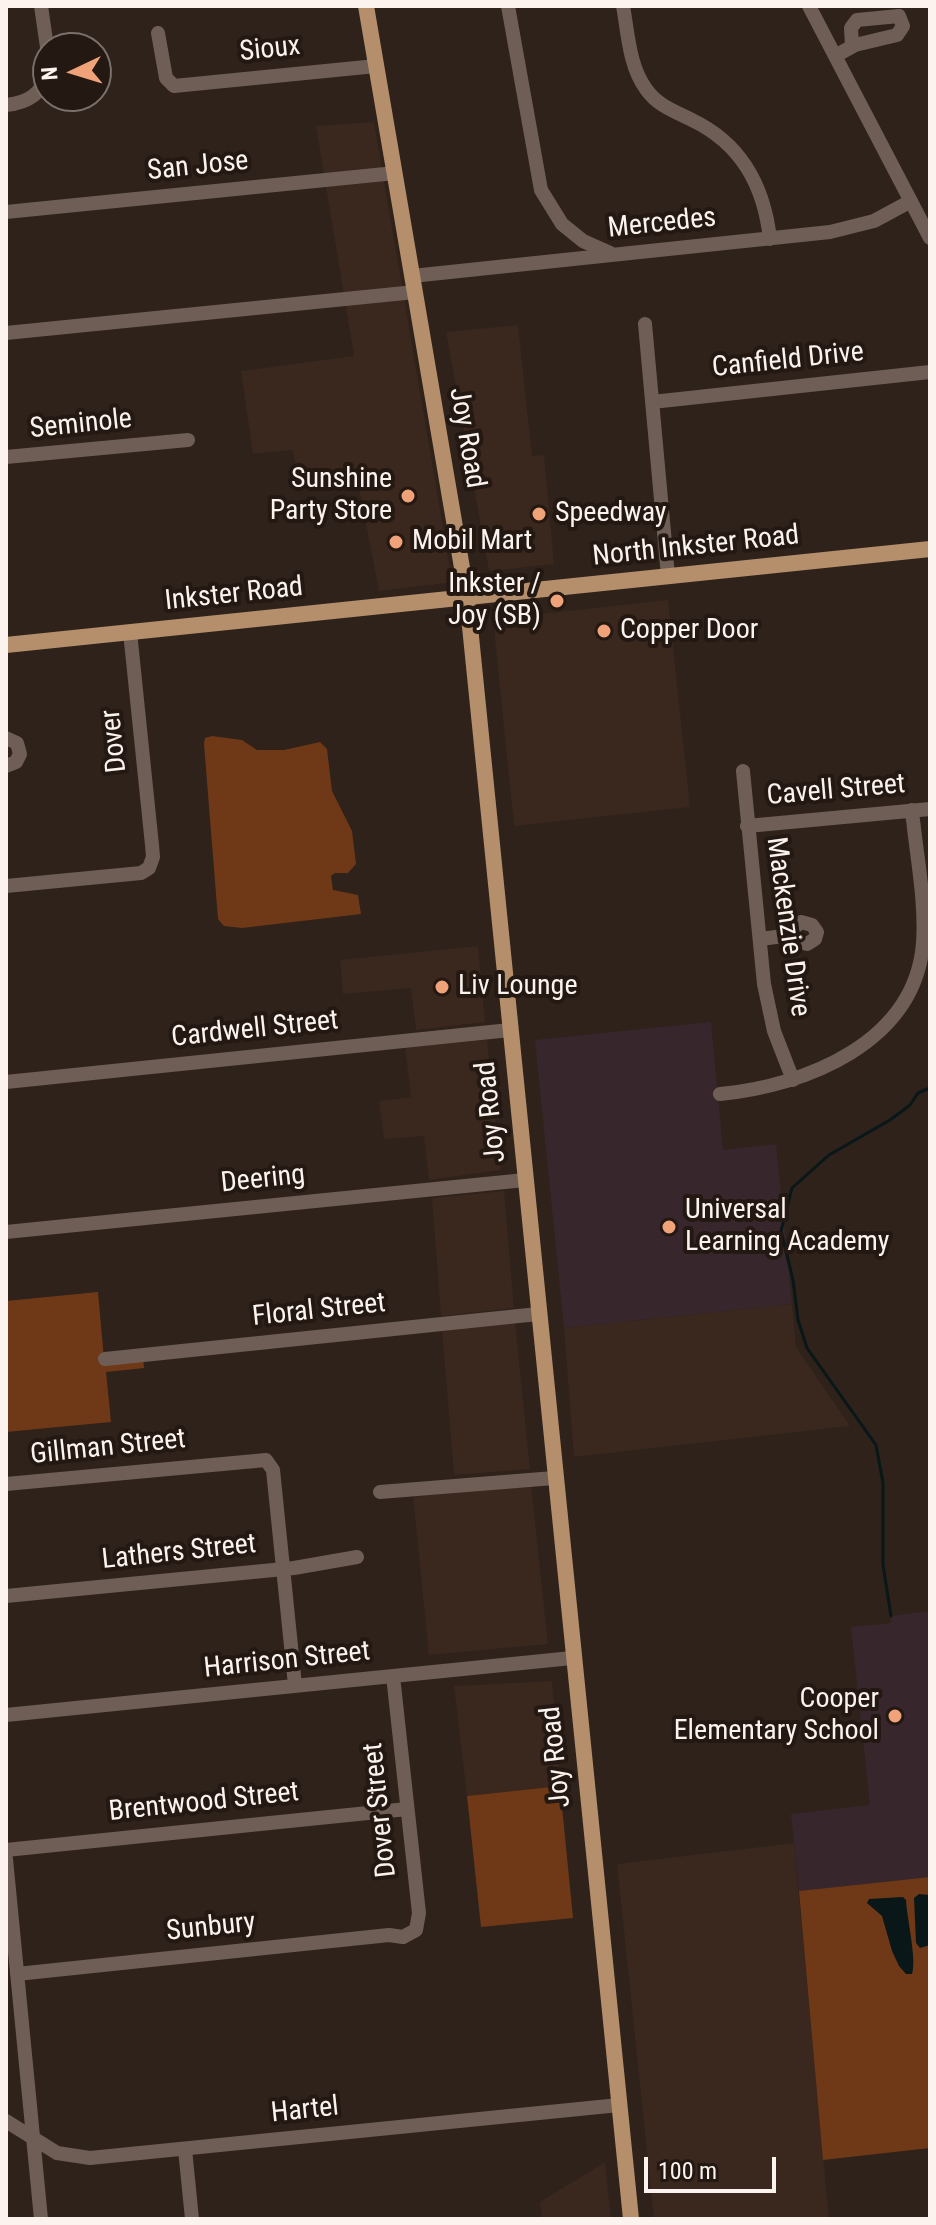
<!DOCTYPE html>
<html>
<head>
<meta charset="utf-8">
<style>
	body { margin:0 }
	#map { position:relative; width:936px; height:2225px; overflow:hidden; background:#2e221b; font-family:"Roboto Condensed",sans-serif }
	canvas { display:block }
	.frame { position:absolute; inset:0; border:8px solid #fcf3ee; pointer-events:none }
	.north { position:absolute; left:32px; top:32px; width:80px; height:80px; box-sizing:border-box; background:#241812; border:2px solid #7a706a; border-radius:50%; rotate:266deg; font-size:22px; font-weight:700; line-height:32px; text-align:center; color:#fcf3ee }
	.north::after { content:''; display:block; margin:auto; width:28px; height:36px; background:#f0a279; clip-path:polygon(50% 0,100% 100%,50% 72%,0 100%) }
	.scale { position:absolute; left:644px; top:2157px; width:132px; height:36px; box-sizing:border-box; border:4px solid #fcf3ee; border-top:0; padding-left:10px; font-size:24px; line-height:28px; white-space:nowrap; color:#fcf3ee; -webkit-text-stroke:6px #241812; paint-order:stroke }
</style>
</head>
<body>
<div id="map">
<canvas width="936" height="2225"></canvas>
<div class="frame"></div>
<div class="north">N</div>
<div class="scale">100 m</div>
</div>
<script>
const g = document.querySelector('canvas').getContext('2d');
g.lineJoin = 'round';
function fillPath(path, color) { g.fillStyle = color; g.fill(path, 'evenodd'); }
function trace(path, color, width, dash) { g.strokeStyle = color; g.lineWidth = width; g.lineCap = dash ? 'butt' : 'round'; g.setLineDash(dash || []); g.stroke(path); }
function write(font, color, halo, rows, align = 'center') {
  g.font = font + ' "Roboto Condensed",sans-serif'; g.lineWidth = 8; g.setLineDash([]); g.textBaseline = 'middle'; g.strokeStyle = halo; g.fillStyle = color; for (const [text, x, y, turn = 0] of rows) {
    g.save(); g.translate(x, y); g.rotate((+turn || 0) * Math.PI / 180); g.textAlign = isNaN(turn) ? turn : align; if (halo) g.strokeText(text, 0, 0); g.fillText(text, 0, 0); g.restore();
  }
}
fillPath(new Path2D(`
	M374 122 451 574 446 583 379 591 358 483 299 488 293 450 253 454 241 371 354 356 316 126Z
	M518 325 532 456 544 455 554 564 489 571 446 332Z
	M668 600 690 807 514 826 493 619Z
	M478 946 485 1022 416 1030 411 988 343 994 340 960Z
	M487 1040 501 1170 429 1180 424 1136 384 1139 379 1101 411 1097 405 1047Z
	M504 1191 514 1308 441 1316 432 1198Z
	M792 1304 796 1347 850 1426 574 1457 564 1328Z
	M515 1322 530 1469 454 1475 442 1330Z
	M531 1485 548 1644 429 1655 413 1497Z
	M552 1681 560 1786 467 1796 454 1686Z
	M794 1843 829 2219H654L617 1864Z
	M605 2162 611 2219H542L540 2202Z`), '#3a271d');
fillPath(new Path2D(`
	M711 1022 723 1150 776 1144 792 1304 564 1328 535 1040Z
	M930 1611V1877L799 1891 791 1814 870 1805 851 1627 891 1623V1616Z`), '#38262d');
fillPath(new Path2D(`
	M212 736 242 740 257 750H284L320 742 327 749 332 791 352 831 356 864 348 873H335L331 876 333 890 358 895 361 914 242 928 224 926 218 919 204 744 205 738Z
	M98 1292 104 1359 143 1356 144 1368 106 1372 111 1422 6 1432V1301Z
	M560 1786 573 1918 481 1927 467 1796Z
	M930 1877V2148L823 2160 799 1891Z`), '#6f3917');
fillPath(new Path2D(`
	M919 1894 930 1895V1945L920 1948 916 1943 914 1898Z
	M903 1897 906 1900C907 1919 917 1960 912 1974H906L899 1966 892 1951 882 1916 867 1903 869 1899Z`), '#091719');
trace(new Path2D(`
	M891 1616 883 1565V1483L876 1445 807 1348 798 1320 793 1280 781 1231 792 1188 829 1155 890 1120 910 1105 918 1093 930 1088`), '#091719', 3);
trace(new Path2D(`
	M41 6 48 54
	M508 6 541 190 562 224 583 241 610 253
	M623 6C628 33 629 66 646 89 658 106 674 111 692 120 742 144 764 186 770 239
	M809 6 930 238
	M158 33 166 78 174 86 376 66
	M835 56 855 45 897 35 903 26 899 16 857 20 851 28 852 46
	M6 105C27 103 42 94 48 73
	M6 212 395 173
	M412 276 830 232 874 221 911 201
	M645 324 668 576
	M6 333 415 292
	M652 402 930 372
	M6 457 188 440
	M6 738 17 743 20 754 16 762 6 766
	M743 771 764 984 774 1031 793 1080
	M747 826 930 809
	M6 886 141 873 149 868 153 857 152 845 130 632
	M760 939 784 936 807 944 815 939 817 932 812 925 801 922 784 936
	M6 1082 510 1030
	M720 1094C805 1086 915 1043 923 943 926 900 916 853 912 810
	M6 1232 525 1180
	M105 1359 538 1314
	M6 1484 266 1460 273 1470 295 1685
	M380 1492 554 1478
	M6 1596 294 1568 357 1557
	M6 1715 572 1658
	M6 1850 407 1809
	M6 1859 41 2219
	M17 1974 389 1935 403 1937 416 1930 419 1913 393 1676
	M6 2121 57 2153 90 2158 619 2105
	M185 2149 192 2219`), '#6e5e56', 14);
trace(new Path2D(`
	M366 6 467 597 631 2219
	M6 645 930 549`), '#b58f6c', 16);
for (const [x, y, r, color] of [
	[408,496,8,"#f0a279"],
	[539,514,8,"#f0a279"],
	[396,542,8,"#f0a279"],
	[557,601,8,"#f0a279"],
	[604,631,8,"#f0a279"],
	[442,987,8,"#f0a279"],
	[669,1227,8,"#f0a279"],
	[895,1716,8,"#f0a279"]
]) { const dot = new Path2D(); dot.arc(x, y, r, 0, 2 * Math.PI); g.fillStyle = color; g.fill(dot); trace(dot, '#241812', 3); }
write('28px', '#fcf3ee', '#241812', [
	["Sioux",270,50,-6],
	["San Jose",198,167,-6],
	["Mercedes",662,224,-6],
	["Canfield Drive",788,361,-6],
	["Seminole",81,425,-6],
	["Joy Road",466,438,80],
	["North Inkster Road",696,547,-6],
	["Inkster Road",234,595,-6],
	["Dover",115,741,-96],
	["Cavell Street",836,791,-5],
	["Mackenzie Drive",787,927,82],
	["Cardwell Street",255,1030,-6],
	["Joy Road",492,1112,-96],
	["Deering",263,1180,-6],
	["Floral Street",319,1311,-6],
	["Gillman Street",108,1448,-6],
	["Lathers Street",179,1553,-6],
	["Harrison Street",287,1661,-6],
	["Joy Road",557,1757,-96],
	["Brentwood Street",204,1803,-6],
	["Dover Street",381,1810,-96],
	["Sunbury",211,1928,-6],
	["Hartel",305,2111,-6]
]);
write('28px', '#fcf3ee', '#241812', [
	["Sunshine",392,480,"right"],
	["Party Store",392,512,"right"],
	["Speedway",555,514],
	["Mobil Mart",412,542],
	["Inkster /",541,585,"right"],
	["Joy (SB)",541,617,"right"],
	["Copper Door",620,631],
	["Liv Lounge",458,987],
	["Universal",685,1211],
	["Learning Academy",685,1243],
	["Cooper",879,1700,"right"],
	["Elementary School",879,1732,"right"]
], 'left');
</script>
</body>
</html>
